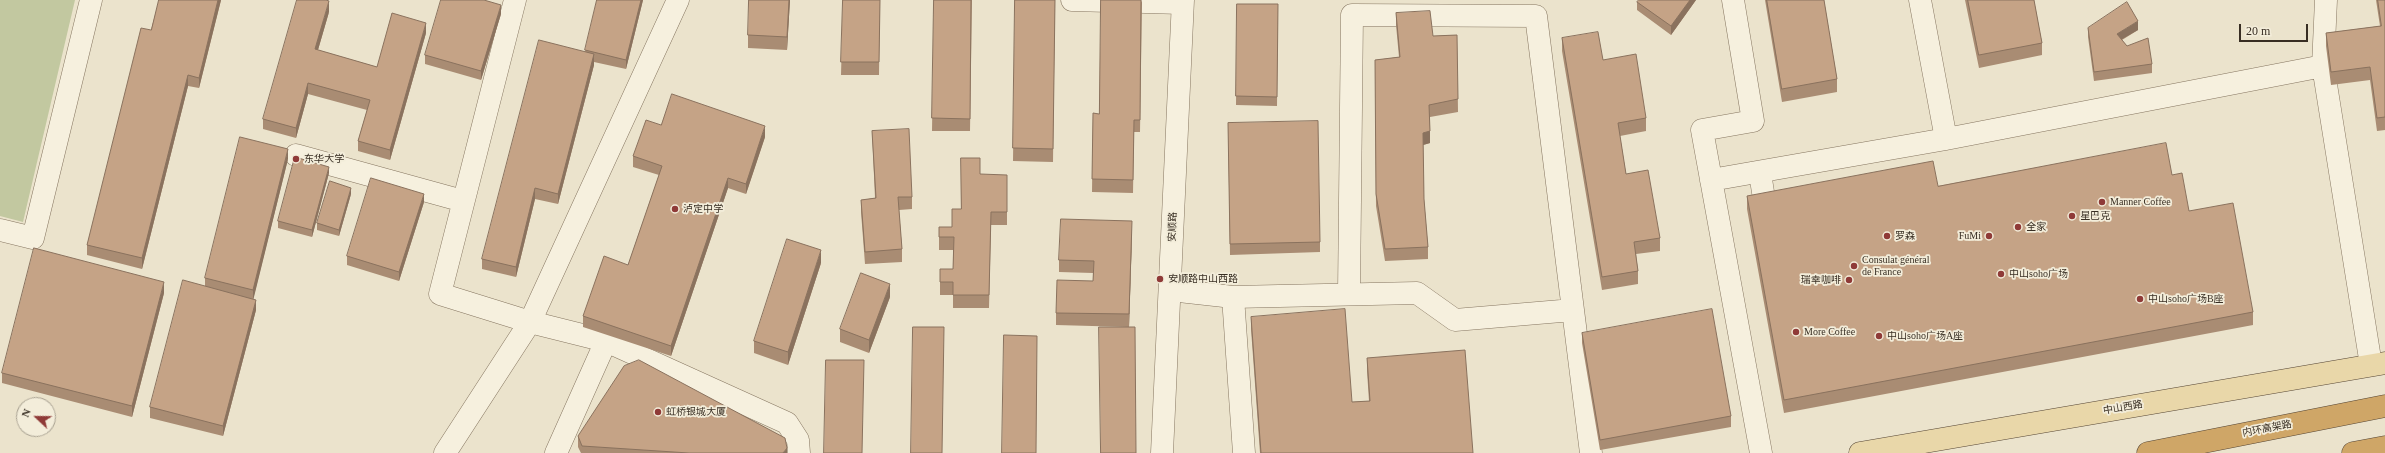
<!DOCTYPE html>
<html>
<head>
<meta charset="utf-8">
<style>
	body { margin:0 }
	#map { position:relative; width:2385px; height:453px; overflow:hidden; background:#ebe3cc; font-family:"Times New Roman",serif }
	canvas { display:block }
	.north { position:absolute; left:16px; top:397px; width:40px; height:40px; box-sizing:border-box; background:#f3edda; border:1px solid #a8a191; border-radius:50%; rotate:292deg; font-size:11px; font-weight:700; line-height:16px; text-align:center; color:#382e23 }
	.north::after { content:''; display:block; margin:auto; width:14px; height:18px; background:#8f3a37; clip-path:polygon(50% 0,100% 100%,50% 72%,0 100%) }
	.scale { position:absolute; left:2239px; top:24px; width:69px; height:18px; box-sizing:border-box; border:2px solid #382e23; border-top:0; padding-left:5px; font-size:12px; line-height:14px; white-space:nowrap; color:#382e23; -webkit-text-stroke:3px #f3edda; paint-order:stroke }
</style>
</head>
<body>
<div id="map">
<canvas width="2385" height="453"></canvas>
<div class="north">N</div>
<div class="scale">20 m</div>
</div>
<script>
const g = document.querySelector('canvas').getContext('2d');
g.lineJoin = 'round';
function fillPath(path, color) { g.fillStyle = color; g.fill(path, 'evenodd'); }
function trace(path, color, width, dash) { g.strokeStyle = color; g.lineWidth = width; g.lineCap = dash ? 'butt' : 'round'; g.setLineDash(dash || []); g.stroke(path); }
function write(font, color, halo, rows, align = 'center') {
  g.font = font + ' "Times New Roman","Noto Sans SC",serif'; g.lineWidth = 3.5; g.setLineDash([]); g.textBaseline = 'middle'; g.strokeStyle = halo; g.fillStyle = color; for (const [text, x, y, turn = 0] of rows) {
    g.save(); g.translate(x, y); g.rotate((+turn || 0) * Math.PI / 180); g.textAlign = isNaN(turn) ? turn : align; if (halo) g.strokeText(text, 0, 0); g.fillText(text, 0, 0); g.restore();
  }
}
fillPath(new Path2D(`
	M0 0H75L23 222 0 216Z`), '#c2c8a0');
const minor = new Path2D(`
	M515 0 440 294 530 322 606 341
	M1072 0 1182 3
	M1733 0 1753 121 1702 130 1761 453
	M1920 0 1946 139
	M2323 66 2326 0
	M296 155 463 201
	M1760 173 1765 205
	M1711 180 1946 139 2323 66 2371 365
	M0 230 33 238 91 0
	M1170 290 1233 297 1417 293 1455 320 1573 310
	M1349 293 1352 15 1536 16 1591 453
	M1233 297 1244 453
	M445 453 530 322 678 0
	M556 453 606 341 787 423 798 440 799 453
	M1162 453 1183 0`);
const major = new Path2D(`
	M1860 453 2385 363`);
const highway = new Path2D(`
	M2148 453 2385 406
	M2353 453 2385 447`);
trace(minor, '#867661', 23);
trace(major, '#554534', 23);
trace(highway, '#554534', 23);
trace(minor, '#f6f0de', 22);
trace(major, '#e9d7a9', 22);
trace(highway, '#cfa667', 22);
fillPath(new Path2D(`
	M159 0H221L199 88 188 86 142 269 87 255V245L151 30Z
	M597 0H643L626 69 594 62V65L558 204 535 199 516 277 482 269V259L585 52Z
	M790 0 787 50 748 48V35Z
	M843 0H880L879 75H841Z
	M934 0H972L970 131H932Z
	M1015 0H1055L1053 162 1013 161Z
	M1142 0 1140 132H1134L1133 193 1092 192 1093 113 1099 114Z
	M1639 0H1696L1671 35 1637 10V2Z
	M1765 0H1824L1837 79V92L1782 102Z
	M1965 0H2034L2042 43V55L1979 68Z
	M2376 0H2385V130L2377 131 2370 80 2331 85 2326 46V33L2380 26Z
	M1237 4H1278L1277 106 1236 105Z
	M329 12 318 50 377 67 426 33 390 160 358 151V141L367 110 308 94 296 138 263 129V119Z
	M1396 13 1433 36 1457 35 1458 112 1430 117V143L1423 145 1424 199 1428 247V259L1385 261 1376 206 1375 60 1399 57 1396 25Z
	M501 14 481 80 425 64V55Z
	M2088 28 2138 30 2122 40 2127 46 2152 64V73L2094 81 2088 37Z
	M1562 38 1603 60 1646 118V131L1620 136 1626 174 1660 238V251L1636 254 1638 271V284L1602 290 1562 51Z
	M1228 123 1320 242V252L1230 255Z
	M661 125 765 137 746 194 728 188 671 356 583 327V316L628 265 659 175 633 167V156Z
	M872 131 912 197V209L899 210 902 249V262L865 264 861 212V200L875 198Z
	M288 159 253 299 256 310 223 436 150 418V407L205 286V278Z
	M329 173 312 237 278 228V221Z
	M1007 175V225H991L989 308H953V295H940V282L953 269V250H939V227H952L961 209Z
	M2172 175 2189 211 2253 312V325L1784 413 1747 209V196L1938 186Z
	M351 194 339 236 317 230V223Z
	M424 202 399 281 347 265V256Z
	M1132 234 1129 327 1056 325V313L1093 281V273L1059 272V260Z
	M821 263 788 365 754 353V341Z
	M164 293 132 417 2 383V373Z
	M890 297 869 353 840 342V329Z
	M1251 317 1352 402 1369 401 1367 371V358L1473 453H1260L1251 329Z
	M1582 333 1731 416V427L1600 450 1582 343Z
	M578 436 787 453H581L578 447Z`), '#a98c73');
fillPath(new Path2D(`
	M218 0H221L199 88V78Z
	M641 0H643L626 69V60Z
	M789 0H790L787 50V37Z
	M1690 0H1696L1671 35V26Z
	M329 1V12L315 60V49Z
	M501 5V14L481 80V71Z
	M2138 21V30L2117 42V34Z
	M426 23V33L390 160V150Z
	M594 54V65L558 204V194Z
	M188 75V86L142 269V258Z
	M308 83V94L296 138V128Z
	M765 126V137L746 194V184Z
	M1430 131V143L1423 145V133Z
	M288 149V159L253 301V290Z
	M329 167V173L312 237V230Z
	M728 178V188L671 356V346Z
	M351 188V194L339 236V230Z
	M535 188V199L516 277V267Z
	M424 194V202L399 281V272Z
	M1132 221V234L1129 327V314Z
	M821 250V263L788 365V352Z
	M164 282V293L132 417V406Z
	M890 284V297L869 353V340Z
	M256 300V310L223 436V426Z
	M787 448V453H783Z`), '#8a725e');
const building = new Path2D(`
	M159 0H218L199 78 188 75 142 258 87 245 141 28 151 30Z
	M297 0H326L329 1 315 49 377 67 392 13 426 23 390 150 358 141 370 100 308 83 296 128 263 119Z
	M441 0H484L501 5 481 71 425 55Z
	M597 0H641L626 60 585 50Z
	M749 0H789L787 37 748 35Z
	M843 0H880L879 62H841Z
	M934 0H971L970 119 932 118Z
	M1015 0H1055L1053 149 1013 148Z
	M1101 0H1141L1140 120H1134L1133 180 1092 179 1093 113 1099 114Z
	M1639 0H1690L1671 26 1637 2Z
	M1767 0H1824L1837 79 1782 89Z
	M1968 0H2034L2042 43 1979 55Z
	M2378 0H2385V117L2377 118 2370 67 2331 72 2326 33 2381 26Z
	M2127 2 2138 21 2117 34 2127 46 2148 38 2152 64 2094 72 2088 28Z
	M1237 4H1278L1277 97 1236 96Z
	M1430 11 1433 36 1457 35 1458 99 1429 105 1430 131 1423 133 1424 199 1428 247 1385 249 1376 194 1375 60 1400 57 1396 13Z
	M1598 32 1603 60 1636 54 1646 118 1618 123 1626 174 1648 170 1660 238 1634 242 1638 271 1602 277 1562 38Z
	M539 40 594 54 558 194 535 188 516 267 482 259Z
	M672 94 765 126 746 184 728 178 671 346 583 316 604 256 628 265 662 166 633 156 646 120 661 125Z
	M1318 121 1320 242 1230 244 1228 123Z
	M909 129 912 197H898L902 249 865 252 861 200 876 198 872 131Z
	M240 137 288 149 253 290 205 278Z
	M2166 143 2172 175 2182 173 2189 211 2233 203 2253 312 1784 400 1747 196 1933 161 1938 186Z
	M295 157 329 167 312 230 278 221Z
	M961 158H980V174L1007 175V212H991L989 295H953V282H940V269H953L954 237H939V227H952V209H961Z
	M371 178 424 194 399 272 347 256Z
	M330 181 351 188 339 230 317 223Z
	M1061 219 1132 221 1129 314 1056 313 1057 280 1093 281 1094 261 1059 260Z
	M787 239 821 250 788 352 754 341Z
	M34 248 164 282 132 406 2 373Z
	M861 273 890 284 869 340 840 329Z
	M183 280 256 300 223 426 150 407Z
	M1345 309 1352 402 1370 401 1367 358 1465 350 1473 453H1261L1251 317Z
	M1712 309 1731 416 1600 440 1582 333Z
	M913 327H944L942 453H911Z
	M1099 327H1135L1136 453H1101Z
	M1004 335 1037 336 1036 453H1002Z
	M639 360 785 438 787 448 783 453H689L582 446 578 436 624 366Z
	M826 360H864L862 453H824Z`);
fillPath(building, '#c5a386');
trace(building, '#8a725e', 1);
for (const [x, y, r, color] of [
	[296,159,4,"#8f3a37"],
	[2102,202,4,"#8f3a37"],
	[675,209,4,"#8f3a37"],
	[2072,216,4,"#8f3a37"],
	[2018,227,4,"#8f3a37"],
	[1887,236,4,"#8f3a37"],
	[1989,236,4,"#8f3a37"],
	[1854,266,4,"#8f3a37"],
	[2001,274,4,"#8f3a37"],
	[1160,279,4,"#8f3a37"],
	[1849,280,4,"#8f3a37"],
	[2140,299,4,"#8f3a37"],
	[1796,332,4,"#8f3a37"],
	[1879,336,4,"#8f3a37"],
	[658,412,4,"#8f3a37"]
]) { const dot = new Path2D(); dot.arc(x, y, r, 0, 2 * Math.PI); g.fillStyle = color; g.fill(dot); trace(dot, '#f3edda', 1.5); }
write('10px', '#382e23', '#f3edda', [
	["东华大学",304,159],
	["Manner Coffee",2110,202],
	["泸定中学",683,209],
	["星巴克",2080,216],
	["全家",2026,227],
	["罗森",1895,236],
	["FuMi",1981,236,"right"],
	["Consulat général",1862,260],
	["de France",1862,272],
	["中山soho广场",2009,274],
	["安顺路中山西路",1168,279],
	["瑞幸咖啡",1841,280,"right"],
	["中山soho广场B座",2148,299],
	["More Coffee",1804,332],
	["中山soho广场A座",1887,336],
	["虹桥银城大厦",666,412]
], 'left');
write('10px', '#382e23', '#f3edda', [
	["安顺路",1173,227,-88],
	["中山西路",2123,408,-10],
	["内环高架路",2267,429,-11]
]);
</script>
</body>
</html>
